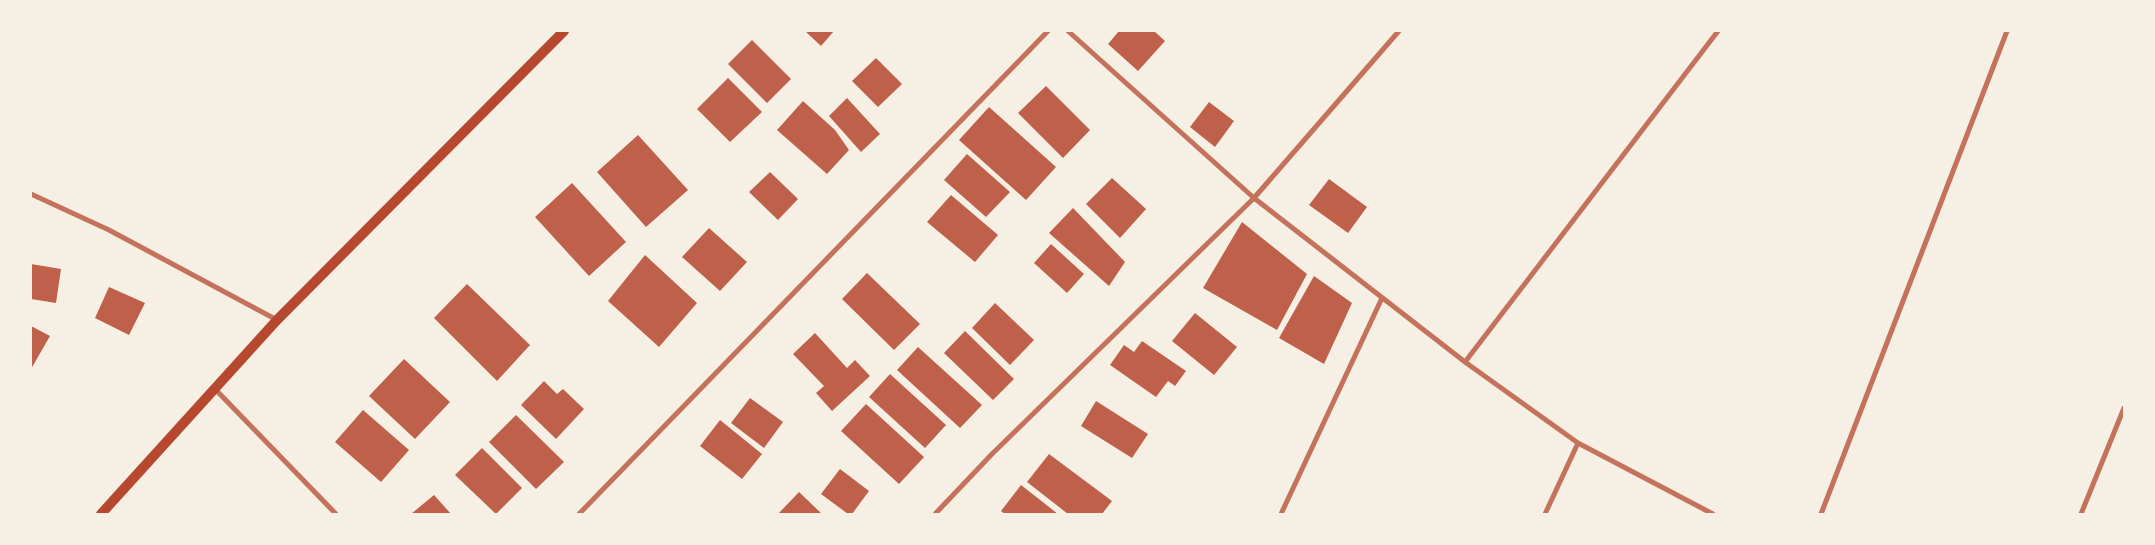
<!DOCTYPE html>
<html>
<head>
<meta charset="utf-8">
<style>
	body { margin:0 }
	#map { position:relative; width:2155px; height:545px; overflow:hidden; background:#f6efe4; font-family:"Titillium Web",sans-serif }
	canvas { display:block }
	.frame { position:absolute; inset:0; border:32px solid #f6efe4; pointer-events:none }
</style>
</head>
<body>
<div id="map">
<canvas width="2155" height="545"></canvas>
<div class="frame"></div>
</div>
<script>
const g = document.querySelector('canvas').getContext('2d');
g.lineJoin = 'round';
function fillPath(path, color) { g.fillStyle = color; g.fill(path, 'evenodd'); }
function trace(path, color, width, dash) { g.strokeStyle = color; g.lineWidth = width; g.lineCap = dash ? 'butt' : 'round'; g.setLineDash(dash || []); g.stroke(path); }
fillPath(new Path2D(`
	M805 31H834L821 46Z
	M1119 31H1154L1165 41 1138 71 1108 44Z
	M752 40 791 79 767 103 728 64Z
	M876 58 902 84 878 107 852 81Z
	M728 78 762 112 730 142 697 109Z
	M1046 86 1090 130 1063 158 1018 113Z
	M847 98 880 134 861 152 829 116Z
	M803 101 835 130 849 150 827 174 777 130Z
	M1209 102 1234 121 1215 147 1190 127Z
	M989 107 1056 167 1026 200 959 140Z
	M638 135 688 190 646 227 597 172Z
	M967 154 1010 192 986 217 944 180Z
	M770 172 798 199 778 220 749 192Z
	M1112 178 1146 209 1120 238 1086 204Z
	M1329 179 1367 207 1348 233 1309 205Z
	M572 183 626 242 589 276 535 217Z
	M951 195 998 235 975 262 927 222Z
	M1073 208 1125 262 1109 286 1049 233Z
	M1242 222 1307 274 1277 330 1203 288Z
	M709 228 747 262 720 291 682 257Z
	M1051 244 1084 274 1067 293 1034 263Z
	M645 255 697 303 659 347 608 301Z
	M31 264 61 269 56 303 31 299Z
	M867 273 920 324 894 350 842 299Z
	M1314 276 1352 303 1324 364 1279 338Z
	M467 284 530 345 497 381 434 318Z
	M109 287 145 303 129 335 95 318Z
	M995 303 1034 340 1010 365 972 328Z
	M1195 313 1237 347 1214 375 1172 341Z
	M31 326 50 336 31 369Z
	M965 331 1014 379 993 400 944 353Z
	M815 333 847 368 855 360 870 376 832 411 816 393 824 386 793 354Z
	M1142 341 1186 371 1175 386 1168 381 1156 397 1110 365 1124 345 1134 352Z
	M918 347 982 405 960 428 897 370Z
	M404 359 450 402 415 439 369 396Z
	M890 374 946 425 925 448 869 397Z
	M544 381 557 394 563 389 584 409 556 439 521 405Z
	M750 398 783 422 764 448 731 423Z
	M1096 401 1148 434 1132 458 1081 426Z
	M866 404 924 457 899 484 841 431Z
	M363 410 409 450 381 482 335 442Z
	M516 415 564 462 536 489 489 442Z
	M720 420 762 454 742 479 700 446Z
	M482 448 522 488 496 514 455 475Z
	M1049 454 1112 501 1102 514H1068L1027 482Z
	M840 469 869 491 852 514H848L821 494Z
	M1021 485 1058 514H1005L1001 511Z
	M799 492 822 514H778Z
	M434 495 451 514H411Z`), '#bf614a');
trace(new Path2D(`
	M1068 31 1254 198 1465 362 1578 443 1713 514
	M31 194 109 230 277 320
	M1465 362 1718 31
	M215 389 336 514
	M579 514 1048 31
	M935 514 992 454 1254 198 1399 31
	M1281 514 1382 298
	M1545 514 1578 443
	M1821 514 2007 31
	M2081 514 2124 408`), '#c5725c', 5);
trace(new Path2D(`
	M101 514 277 320 564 31`), '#b5482f', 10);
</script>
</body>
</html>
